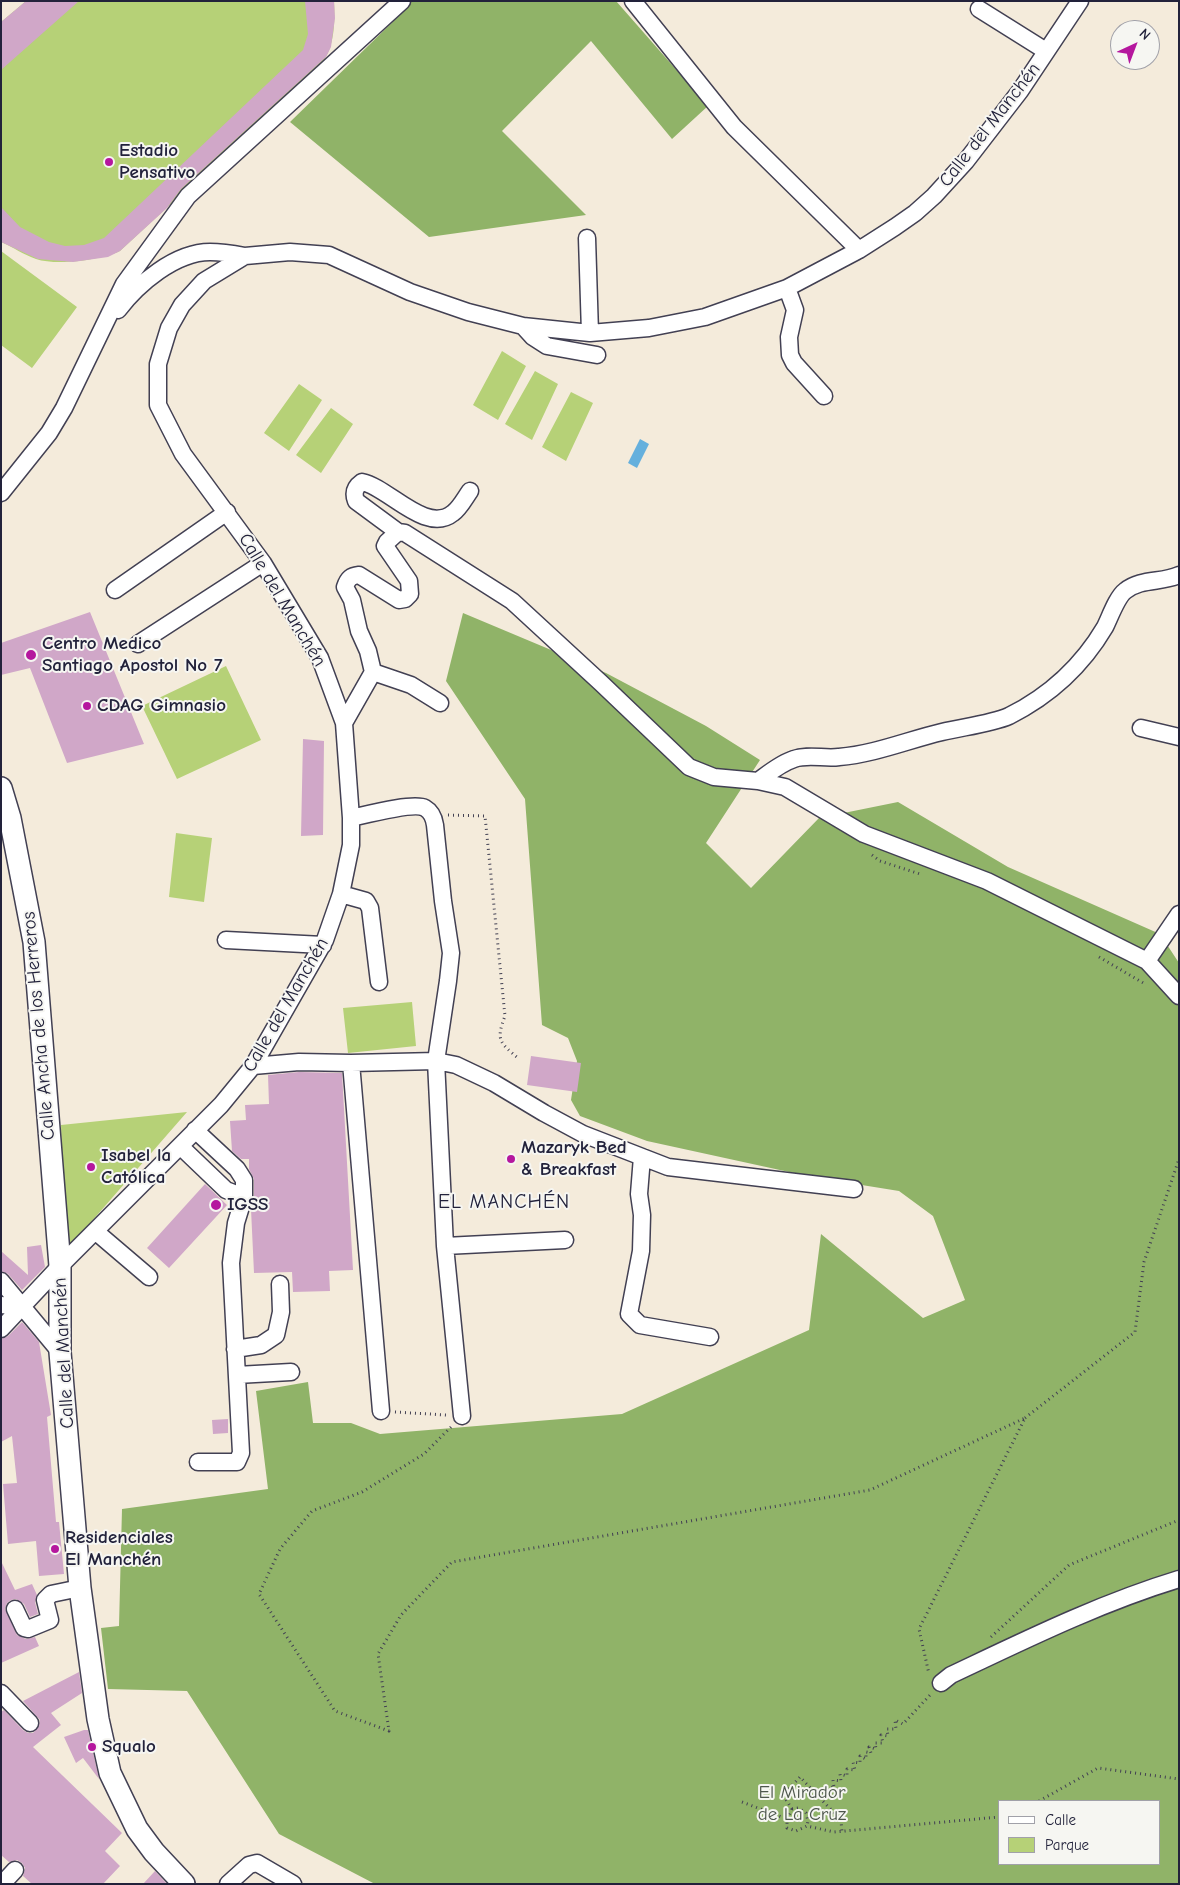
<!DOCTYPE html>
<html>
<head>
<meta charset="utf-8">
<style>
	body { margin:0 }
	#map { position:relative; width:1180px; height:1885px; overflow:hidden; background:#f4ebdb; font-family:"Comic Neue",sans-serif }
	canvas { display:block }
	.frame { position:absolute; inset:0; border:2px solid #22223b; pointer-events:none }
	.legend { position:absolute; left:998px; top:1800px; width:162px; height:65px; box-sizing:border-box; background:#f6f6f2; border:1px solid #a1a1a9; margin:0; padding:6px 9px; list-style:none; font-size:15px; color:#22223b }
	.legend li { display:flex; align-items:center; gap:10px; height:25px }
	.legend b { width:25px; border:1px solid #a1a1a9 }
	.north { position:absolute; left:1110px; top:20px; width:50px; height:50px; box-sizing:border-box; background:#f6f6f2; border:1px solid #a1a1a9; border-radius:50%; rotate:43deg; font-size:14px; font-weight:700; line-height:20px; text-align:center; color:#22223b }
	.north::after { content:''; display:block; margin:auto; width:18px; height:22px; background:#b5179e; clip-path:polygon(50% 0,100% 100%,50% 72%,0 100%) }
</style>
</head>
<body>
<div id="map">
<canvas width="1180" height="1885"></canvas>
<div class="frame"></div>
<ul class="legend">
<li><b style="height:6px;background:#fff"></b>Calle</li>
<li><b style="height:14px;background:#b6d177"></b>Parque</li>
</ul>
<div class="north">N</div>
</div>
<script>
const g = document.querySelector('canvas').getContext('2d');
g.lineJoin = 'round';
function fillPath(path, color) { g.fillStyle = color; g.fill(path, 'evenodd'); }
function trace(path, color, width, dash) { g.strokeStyle = color; g.lineWidth = width; g.lineCap = dash ? 'butt' : 'round'; g.setLineDash(dash || []); g.stroke(path); }
function write(font, color, halo, rows, align = 'center') {
  g.font = font + ' "Comic Neue",sans-serif'; g.lineWidth = 4; g.setLineDash([]); g.textBaseline = 'middle'; g.strokeStyle = halo; g.fillStyle = color; for (const [text, x, y, turn = 0] of rows) {
    g.save(); g.translate(x, y); g.rotate((+turn || 0) * Math.PI / 180); g.textAlign = isNaN(turn) ? turn : align; if (halo) g.strokeText(text, 0, 0); g.fillText(text, 0, 0); g.restore();
  }
}
fillPath(new Path2D(`
	M26 1H334C335 21 335 46 322 63 317 70 309 77 302 83L120 251C101 260 57 266 36 259 24 255 13 247 1 242V22Z
	M1 251 77 307 32 368 1 345Z
	M502 351 526 366 498 420 473 405Z
	M535 371 558 384 532 440 505 424Z
	M299 384 322 400 289 451 264 433Z
	M571 392 593 403 566 461 542 447Z
	M331 408 353 424 321 473 296 455Z
	M226 666 261 740 177 779 142 706Z
	M176 833 212 838 204 902 169 897Z
	M412 1002 416 1046 348 1053 343 1008Z
	M187 1112 64 1253 61 1125Z`), '#b6d177');
fillPath(new Path2D(`
	M404 1H616L708 106 672 139 591 41 502 131 586 215 429 237 290 122 409 6Z
	M463 613 606 673 706 726 760 760 706 843 751 888 819 818 898 802 1008 867 1160 934 1179 963V1884H375L279 1834 187 1691 108 1689 101 1628 119 1626 122 1509 268 1489 256 1391 308 1382 313 1423H351L380 1434 622 1414 809 1330 821 1234 923 1318 965 1300 933 1216 899 1191 812 1177 647 1141 580 1116 571 1100 577 1061 568 1038 542 1025 525 799 446 681ZM999 1801H1159V1864H999Z`), '#90b368');
fillPath(new Path2D(`
	M640 439 649 444 637 468 628 463Z`), '#65b0dd');
fillPath(new Path2D(`
	M26 1H79L1 70V22Z
	M305 1H334L335 18 331 47 326 57 181 189 167 208 120 251 108 257 73 262 38 259 1 242V207L20 227 49 242 65 246 84 245 104 238 303 50 308 34Z
	M90 612 144 744 67 763 30 668 1 675V643Z
	M303 739 324 741 323 835 301 836Z
	M531 1056 581 1063 577 1092 527 1085Z
	M299 1072 342 1073 353 1270 329 1271 330 1291 293 1292 292 1272 254 1273 251 1209 254 1197V1179L249 1169V1159H241L232 1151 230 1121 246 1120 245 1105 269 1104 268 1075Z
	M205 1184 227 1205 169 1268 147 1248Z
	M41 1245 45 1267 22 1290 8 1274 1 1271V1251L28 1275 27 1247Z
	M22 1322 39 1342 51 1415 47 1417 56 1522H59L64 1574 39 1576 36 1541 8 1544 3 1484 17 1483 12 1436 1 1442V1339L8 1336Z
	M228 1419V1433L213 1434 212 1420Z
	M1 1561 15 1590 32 1584 37 1595 35 1602 38 1614 30 1617 24 1604 16 1599 11 1600 7 1603 5 1609 17 1635 26 1639 35 1637 39 1646 1 1663Z
	M79 1672 82 1693 51 1713 61 1725 33 1747 122 1833 105 1851 120 1866 103 1884H32L23 1876 25 1868 22 1863 17 1860 9 1862 1 1855V1712L4 1710 23 1730 28 1733H33L39 1726 40 1720 23 1701Z
	M84 1730H88L99 1779 83 1758 76 1763 64 1737Z
	M155 1871 167 1884H143Z`), '#d0a7c8');
const minor = new Path2D(`
	M633 1 734 127 859 250
	M979 9 1046 51
	M587 238 590 333
	M787 288 795 310 789 337 790 355 794 363 824 396
	M118 310C138 284 175 252 210 252 221 252 234 254 245 256
	M523 326 533 337 547 346 597 355
	M1 493 49 433 64 408 124 284 188 196 402 1
	M398 532 356 501C353 493 355 487 362 482 388 487 426 535 453 513 460 508 465 498 470 491
	M115 590 227 512
	M138 644 263 563
	M373 672 411 685 440 703
	M344 723 373 672 368 651 359 631 352 600 345 587C348 578 351 576 359 575L399 600 405 599 410 594 409 581 385 546 387 542 398 532 405 533 512 601 601 683 689 767 714 777 758 781 785 787 864 834 987 881 1147 961 1179 996
	M1141 728 1179 737
	M758 781C769 773 781 763 794 759 807 754 825 759 839 757 875 754 908 740 942 732 962 727 991 724 1009 716 1049 696 1082 666 1105 627 1110 617 1117 597 1125 591 1141 578 1162 583 1179 575
	M351 818C365 815 414 802 425 808 432 812 434 818 435 825L443 901 451 953 448 981 436 1061 445 1246 462 1416
	M341 894 366 901 370 908 379 982
	M226 940 323 945
	M1147 961 1179 914
	M351 1063 381 1411
	M253 1066 299 1062 351 1063 436 1061 456 1065 494 1083 544 1113 583 1134 668 1167 854 1189
	M195 1130 237 1169 244 1180V1197L236 1223 231 1263 241 1453 237 1462H198
	M180 1146 226 1190 244 1197
	M642 1157 639 1194 642 1215 641 1251 629 1314 640 1325 710 1337
	M95 1231 149 1277
	M445 1246 565 1240
	M1 1281 60 1352
	M1 1305 23 1307
	M1 1329 60 1266 221 1105 253 1066 325 940 341 894 351 845V818L344 723 320 658 263 563 183 454 158 405V364L169 328 182 305 204 281 245 256 290 252 329 255 410 292 468 312 523 326 590 333 649 328 705 317 787 288 859 250 895 227 915 213 934 196 966 161 1020 91 1080 1
	M235 1349 261 1345 276 1335 281 1312 280 1284
	M237 1375 291 1372
	M15 1609 24 1628 28 1629 50 1620 45 1600 51 1594 80 1588
	M941 1683 951 1675C1025 1640 1100 1603 1179 1579
	M1 1693 30 1723
	M2 1884 15 1870
	M228 1884 249 1865 257 1863 293 1884`);
const major = new Path2D(`
	M1 788 10 818 34 942 60 1266V1352L80 1588 98 1719 110 1773 137 1829 154 1852 184 1884`);
trace(minor, '#424053', 19);
trace(major, '#424053', 24);
trace(new Path2D(`
	M448 815 485 816 505 1016C496 1040 499 1042 518 1058
	M872 855 880 861 920 874
	M1099 957 1145 984
	M395 1412 446 1415
	M1025 1418 1135 1332 1144 1262 1179 1159
	M451 1427 424 1454 362 1492 312 1511 280 1549 259 1594 335 1711 389 1731 378 1654 401 1615 452 1562 870 1490 1025 1418 919 1629 929 1674
	M991 1637 1069 1565 1179 1520
	M819 1797 827 1790 826 1786 834 1788 833 1780 841 1781 840 1774 847 1776V1769L855 1770 853 1762 860 1763V1756L866 1759V1752L871 1753 869 1747 876 1749 875 1743H883L881 1735 888 1736 887 1729H896L895 1720 903 1724 931 1694
	M1039 1801 1098 1768 1179 1779
	M742 1802 787 1819
	M792 1809 787 1819V1828L796 1831 807 1826 834 1832 999 1817
	M792 1809 783 1795 800 1777 837 1816 841 1821 842 1832
	M792 1809 798 1808 806 1813 808 1821 807 1826`), '#424053', 3, [1, 4]);
trace(minor, '#fff', 16);
trace(major, '#fff', 21);
for (const [x, y, r, color] of [
	[109,162,5,"#b5179e"],
	[31,655,6,"#b5179e"],
	[87,706,5,"#b5179e"],
	[511,1159,5,"#b5179e"],
	[91,1167,5,"#b5179e"],
	[216,1205,6,"#b5179e"],
	[55,1549,5,"#b5179e"],
	[92,1747,5,"#b5179e"]
]) { const dot = new Path2D(); dot.arc(x, y, r, 0, 2 * Math.PI); g.fillStyle = color; g.fill(dot); trace(dot, '#f6f6f2', 2); }
write('19px', '#22223b', '#f6f6f2', [
	["Calle del Manchén",990,125,-52],
	["Calle del Manchén",282,600,59],
	["Calle del Manchén",286,1005,-60],
	["Calle Ancha de los Herreros",39,1026,-95],
	["Calle del Manchén",64,1353,-93]
]);
write('bold 19px', '#22223b', '#f6f6f2', [
	["Estadio",119,151],
	["Pensativo",119,173],
	["Centro Medico",42,644],
	["Santiago Apostol No 7",42,666],
	["CDAG Gimnasio",97,706],
	["Mazaryk Bed",521,1148],
	["& Breakfast",521,1170],
	["Isabel la",101,1156],
	["Católica",101,1178],
	["IGSS",227,1205],
	["Residenciales",65,1538],
	["El Manchén",65,1560],
	["Squalo",102,1747]
], 'left');
write('19px', '#4e574d', '#f6f6f2', [
	["El Mirador",802,1793],
	["de La Cruz",802,1815]
]);
g.letterSpacing = '1px';
write('20px', '#22223b', '#f6f6f2', [
	["EL MANCHÉN",504,1202]
]);
g.letterSpacing = '0px';
</script>
</body>
</html>
